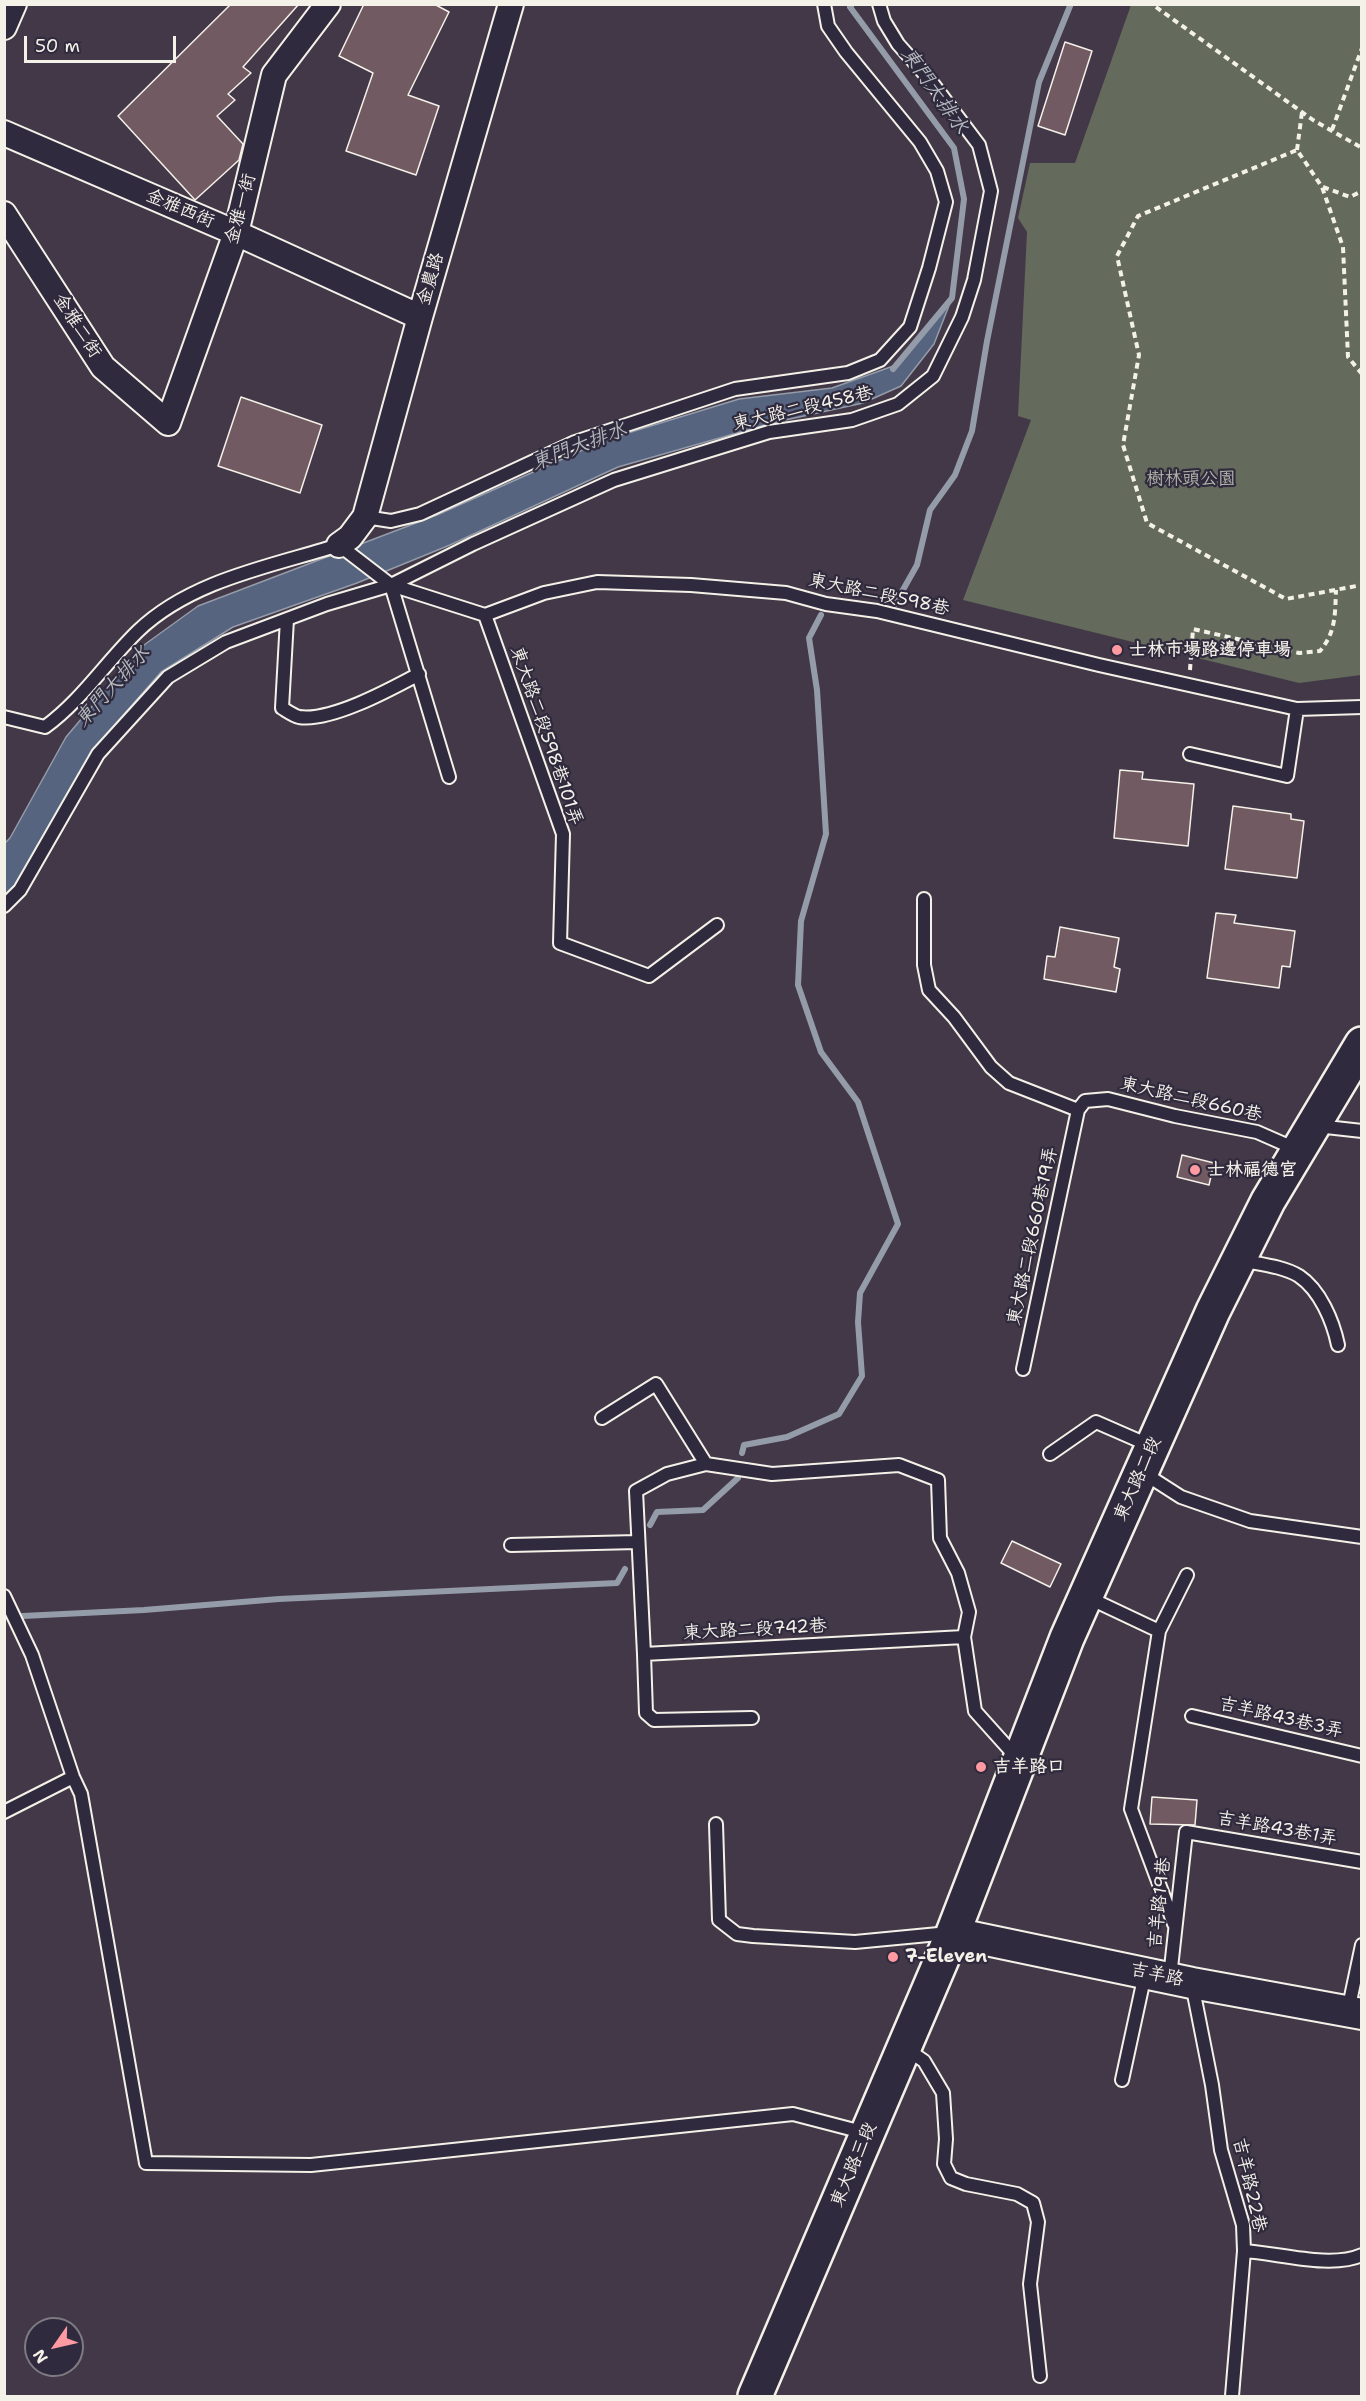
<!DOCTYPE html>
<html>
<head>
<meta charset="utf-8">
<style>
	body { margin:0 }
	#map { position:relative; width:1366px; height:2401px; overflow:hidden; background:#433848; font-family:"Shantell Sans",sans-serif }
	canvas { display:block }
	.frame { position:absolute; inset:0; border:6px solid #f4f1e8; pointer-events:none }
	.north { position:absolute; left:24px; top:2317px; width:60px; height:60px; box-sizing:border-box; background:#2f2a3d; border:2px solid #7e7a81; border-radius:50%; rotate:236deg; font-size:16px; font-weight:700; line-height:24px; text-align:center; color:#f4f1e8 }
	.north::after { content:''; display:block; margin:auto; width:21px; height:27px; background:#ff9aa2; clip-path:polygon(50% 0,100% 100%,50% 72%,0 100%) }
	.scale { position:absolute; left:24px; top:36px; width:152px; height:27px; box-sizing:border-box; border:3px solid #f4f1e8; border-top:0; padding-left:8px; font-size:18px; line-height:21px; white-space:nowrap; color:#f4f1e8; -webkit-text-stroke:4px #2f2a3d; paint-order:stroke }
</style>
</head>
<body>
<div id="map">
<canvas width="1366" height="2401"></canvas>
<div class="frame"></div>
<div class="north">N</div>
<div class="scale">50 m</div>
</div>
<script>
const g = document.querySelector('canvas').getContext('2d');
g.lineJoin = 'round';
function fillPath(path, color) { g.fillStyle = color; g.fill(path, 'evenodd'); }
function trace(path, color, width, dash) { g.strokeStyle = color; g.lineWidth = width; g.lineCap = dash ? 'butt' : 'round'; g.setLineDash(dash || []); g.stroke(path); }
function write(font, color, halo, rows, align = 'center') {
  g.font = font + ' "Shantell Sans","LXGW WenKai TC",sans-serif'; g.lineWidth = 4.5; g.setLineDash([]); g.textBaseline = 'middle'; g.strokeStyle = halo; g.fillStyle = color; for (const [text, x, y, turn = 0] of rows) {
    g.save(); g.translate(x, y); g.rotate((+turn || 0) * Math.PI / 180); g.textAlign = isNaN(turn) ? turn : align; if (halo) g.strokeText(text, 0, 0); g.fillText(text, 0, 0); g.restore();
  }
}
fillPath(new Path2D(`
	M1131 5H1361V675L1299 683 963 600 1031 420 1018 416 1027 232 1018 218 1030 163H1075Z`), '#646a5c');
const water = new Path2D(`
	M952 298 934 344 901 386 863 403 772 423 618 467 450 545 357 583 233 627 161 672 93 750 19 881 5 894V843L10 838 66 737 144 645 198 606 437 515 605 440 739 399 832 388 896 365Z`);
fillPath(water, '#56647f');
trace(water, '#959ca9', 1.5);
trace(new Path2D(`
	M852 4 850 7 954 148 964 199 952 298 893 369
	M895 604 917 565 930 510 955 475 972 431 987 341 1039 82 1070 6
	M742 1453 744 1445 787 1437 839 1414 862 1376 858 1322 860 1293 898 1224 858 1102 821 1052 798 985 801 921 826 834 817 690 809 638 821 615
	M650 1525 657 1512 703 1510 738 1478
	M23 1616 144 1610 279 1599 617 1583 625 1569`), '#959ca9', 6);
const building = new Path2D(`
	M231 4H299L243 67 251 73 228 94 235 100 217 116 243 144 239 160 195 200 118 116Z
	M364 4H434L449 12 408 95 439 106 416 175 346 151 373 73 339 56Z
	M1065 42 1092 51 1065 135 1038 126Z
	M241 397 322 425 300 493 218 466Z
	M1120 770 1143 772 1142 779 1194 784 1188 846 1114 838Z
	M1233 806 1291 814V819L1304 821 1297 878 1225 869Z
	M1216 913 1236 915 1234 923 1295 931 1290 967 1282 966 1279 988 1207 978Z
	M1060 927 1119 938 1114 967 1120 969 1116 992 1044 979 1047 956 1055 957Z
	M1182 1155 1214 1163 1209 1185 1177 1177Z
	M1012 1541 1061 1564 1050 1587 1001 1563Z
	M1152 1797 1197 1800 1195 1825 1150 1824Z`);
fillPath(building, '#715a61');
trace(building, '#f4f1e8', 1.5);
const service = new Path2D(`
	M365 517 391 521 420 514 575 442 735 389 848 373 880 360 910 327 929 268 946 202 937 171 920 142 846 52 828 26 824 4
	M391 585 449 777
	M485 615 563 834 560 943 649 976 717 925
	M287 619 282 708C287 711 294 716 299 717 331 722 391 689 419 674
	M4 717 45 727C81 701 106 662 138 631 191 580 272 566 339 545L391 585 485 615 544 593 597 582 691 585 786 593 826 604 877 611 1099 665 1297 709 1362 707
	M1190 754 1287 776 1297 709
	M924 899V965L929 990 954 1017 991 1067 1009 1083 1078 1110 1085 1101 1108 1099 1175 1116 1257 1132 1298 1150
	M4 906 20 890 98 754 168 677 226 642 327 604 391 585 473 544 614 480 769 432 852 420 898 404 933 376 962 317 974 280 991 191 979 145 930 80 898 44 884 21 879 4
	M1317 1126 1362 1131
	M1240 1260C1258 1264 1283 1266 1299 1276 1320 1290 1333 1321 1338 1345
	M1023 1369 1078 1110
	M602 1418 656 1384 706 1464 772 1474 899 1465 938 1480 940 1538 958 1573 969 1612 964 1637
	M1050 1454 1096 1422 1151 1446
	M706 1464 667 1474 636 1491 644 1654 964 1637 975 1711 1018 1759
	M1142 1472 1181 1497 1250 1521 1362 1537
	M511 1545 637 1542
	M4 1596 32 1655 73 1777 81 1794 146 2163 311 2165 793 2114 866 2133
	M1087 1597 1159 1631 1187 1575
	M1159 1631 1131 1809 1174 1924
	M644 1654 646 1713 654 1720 752 1718
	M1192 1716 1362 1756
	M4 1812 73 1777
	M716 1824 719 1920 737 1934 753 1936 855 1942 949 1933
	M1170 1977 1186 1832 1362 1862
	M1192 1984 1212 2085 1221 2150 1243 2225 1244 2251 1232 2396
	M1348 2011 1362 1945
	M905 2048 924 2061 943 2093 946 2139 944 2164 951 2178 966 2184 1017 2194 1033 2203 1038 2222 1030 2284 1040 2376
	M1122 2080 1145 1974
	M1244 2251C1278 2253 1330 2269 1362 2255`);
const minor = new Path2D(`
	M4 27 14 4
	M4 133 236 233 420 317
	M4 214 103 367 168 423 236 233 274 75 328 4
	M339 545 350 537 365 517 420 317 511 4`);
const tertiary = new Path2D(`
	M953 1933 1192 1983 1362 2014`);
const secondary = new Path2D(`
	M755 2396 953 1933 1067 1638 1213 1311 1268 1201 1362 1044`);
trace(service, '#f4f1e8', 16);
trace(minor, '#f4f1e8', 28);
trace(tertiary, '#f4f1e8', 34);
trace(secondary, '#f4f1e8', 38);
trace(new Path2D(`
	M1156 7 1313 120 1362 148
	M1332 130 1362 48
	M1297 150 1302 112
	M1323 187 1350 197 1362 191
	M1362 374 1348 357 1343 247 1322 187 1297 150 1138 216 1117 256 1139 355 1123 445 1147 523 1286 599 1362 585
	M1190 670 1193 629 1299 653 1320 651C1336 632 1335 614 1336 590`), '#f4f1e8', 4, [6, 4.5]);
trace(service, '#2f2a3d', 12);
trace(minor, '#2f2a3d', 24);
trace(tertiary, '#2f2a3d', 30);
trace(secondary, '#2f2a3d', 33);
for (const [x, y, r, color] of [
	[1117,650,6,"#ff9aa2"],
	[1195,1170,6,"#ff9aa2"],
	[981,1767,6,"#ff9aa2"],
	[893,1957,6,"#ff9aa2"]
]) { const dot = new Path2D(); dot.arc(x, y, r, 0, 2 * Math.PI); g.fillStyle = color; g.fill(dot); trace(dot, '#2f2a3d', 2); }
write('18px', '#f4f1e8', '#2f2a3d', [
	["金雅西街",180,209,23],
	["金雅一街",241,209,-75],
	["金農路",431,279,-74],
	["金雅二街",77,326,57],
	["東大路二段458巷",803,409,-13],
	["東大路二段598巷",879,595,12],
	["東大路二段598巷101弄",546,736,71],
	["東大路二段660巷",1191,1100,13],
	["東大路二段660巷19弄",1033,1236,-78],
	["東大路二段",1138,1479,-66],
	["東大路二段742巷",755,1630,-3],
	["吉羊路43巷3弄",1281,1718,13],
	["吉羊路43巷1弄",1277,1829,10],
	["吉羊路19巷",1160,1903,-84],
	["吉羊路",1157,1975,12],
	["東大路三段",854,2165,-67],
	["吉羊路22巷",1249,2185,77]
]);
write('18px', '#b3b4a9', '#2f2a3d', [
	["樹林頭公園",1191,479]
]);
write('bold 18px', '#f4f1e8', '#2f2a3d', [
	["士林市場路邊停車場",1129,650],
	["士林福德宮",1207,1170],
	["吉羊路口",993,1767],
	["7-Eleven",905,1957]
], 'left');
write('italic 20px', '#b5b9be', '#2f2a3d', [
	["東門大排水",934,91,55],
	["東門大排水",579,447,-21],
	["東門大排水",113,687,-48]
]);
</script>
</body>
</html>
